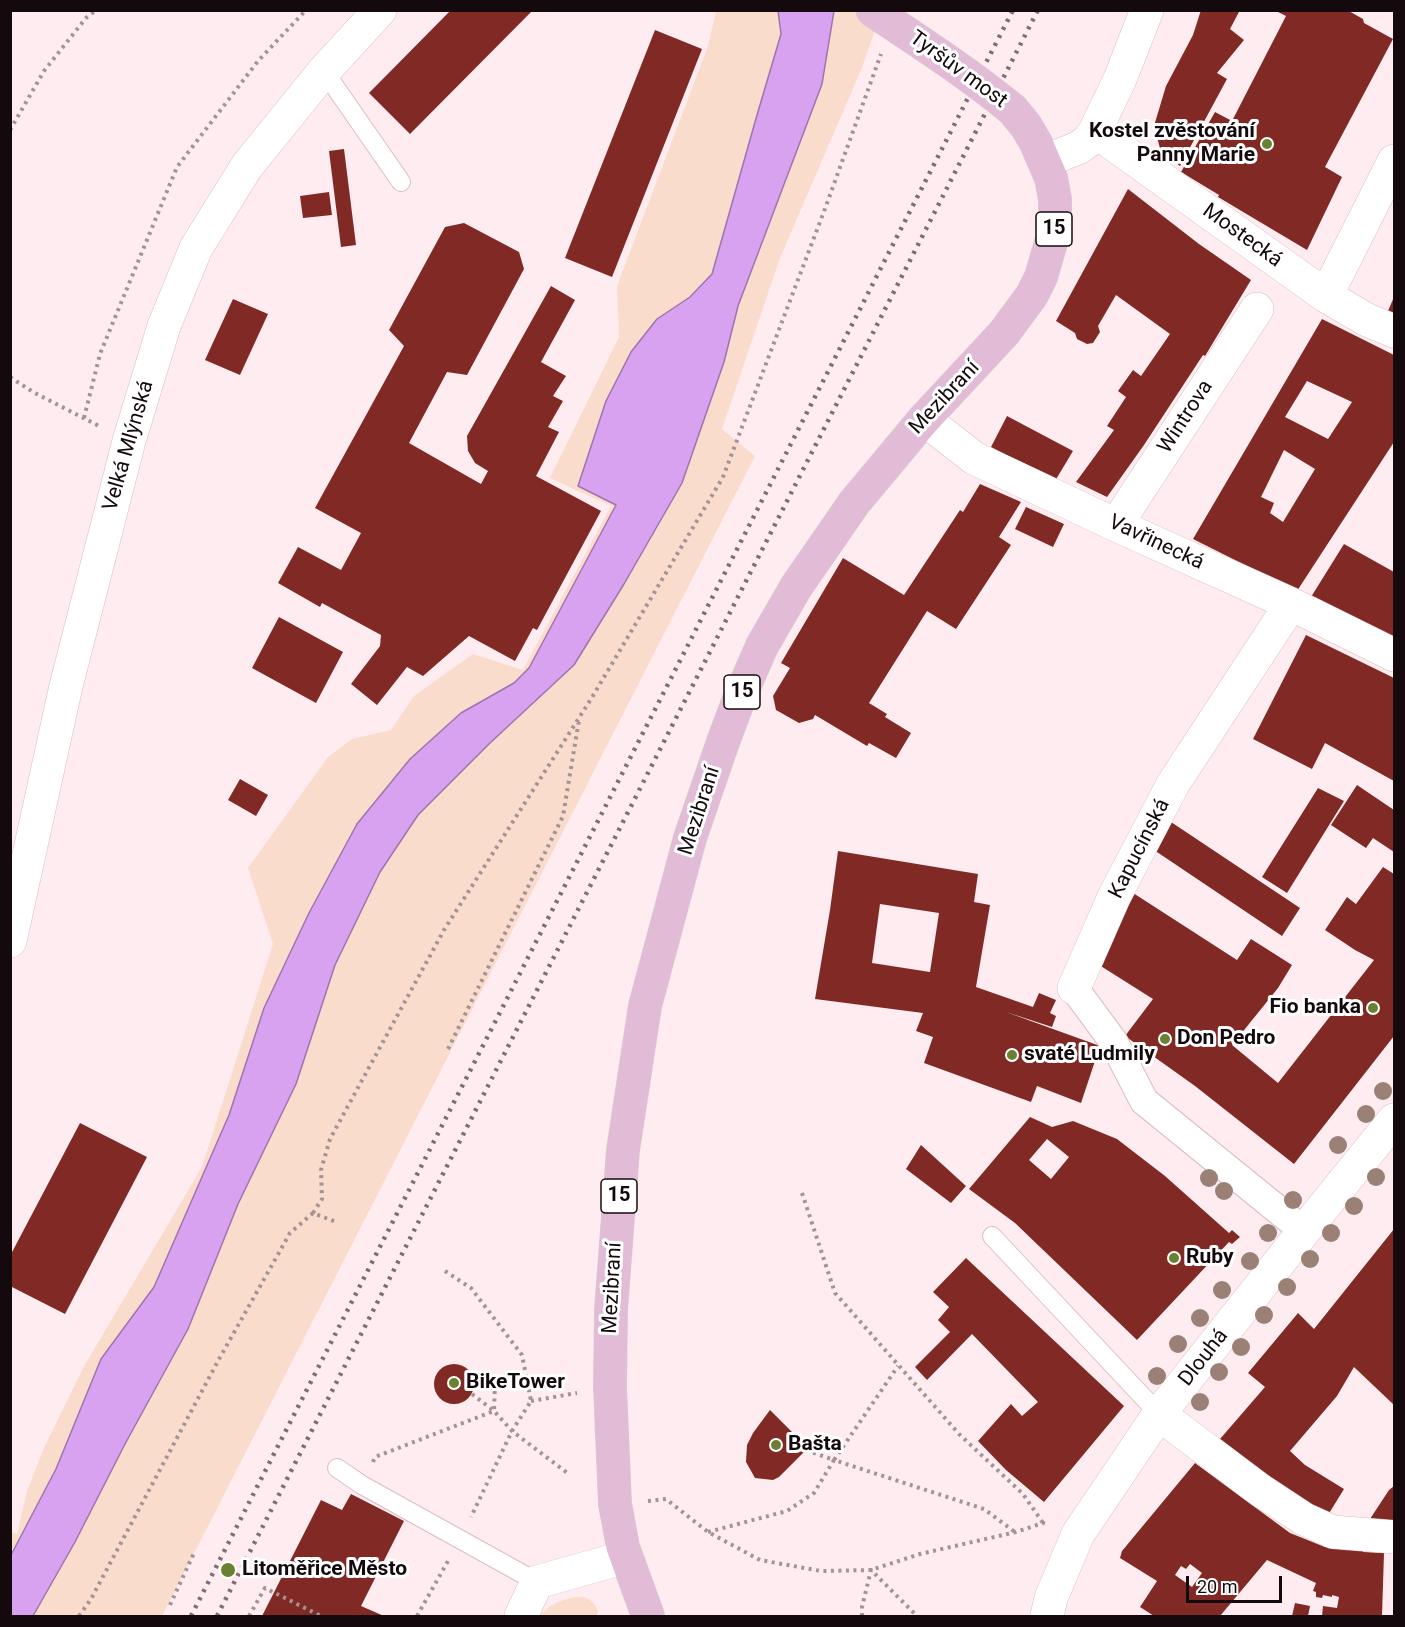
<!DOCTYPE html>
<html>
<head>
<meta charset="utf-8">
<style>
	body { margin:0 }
	#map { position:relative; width:1405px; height:1627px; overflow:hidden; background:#ffecf0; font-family:Roboto,sans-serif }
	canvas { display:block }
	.frame { position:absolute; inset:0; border:12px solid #140a0d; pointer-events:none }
	.scale { position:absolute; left:1186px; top:1576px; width:96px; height:27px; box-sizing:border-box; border:3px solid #140a0d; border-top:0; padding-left:8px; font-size:18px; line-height:21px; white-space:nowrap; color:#140a0d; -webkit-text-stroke:4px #fff; paint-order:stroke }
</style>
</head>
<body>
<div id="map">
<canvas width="1405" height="1627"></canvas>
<div class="frame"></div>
<div class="scale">20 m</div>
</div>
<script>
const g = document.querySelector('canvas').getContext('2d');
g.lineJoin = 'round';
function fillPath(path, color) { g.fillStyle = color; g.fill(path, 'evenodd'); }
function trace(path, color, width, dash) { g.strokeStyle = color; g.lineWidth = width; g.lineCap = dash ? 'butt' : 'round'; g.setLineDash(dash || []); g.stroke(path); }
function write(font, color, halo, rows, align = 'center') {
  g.font = font + ' Roboto,sans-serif'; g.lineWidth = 6; g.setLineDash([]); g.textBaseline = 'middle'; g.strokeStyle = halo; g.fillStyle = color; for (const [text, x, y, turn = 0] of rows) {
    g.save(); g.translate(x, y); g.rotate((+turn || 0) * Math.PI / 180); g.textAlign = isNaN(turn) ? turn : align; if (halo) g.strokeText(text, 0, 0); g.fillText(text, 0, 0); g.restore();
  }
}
fillPath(new Path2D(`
	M716 11H778L781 34 757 115 712 274 690 297 657 319 606 401 578 485 616 504 529 668 514 683 461 713 410 759 357 824 309 913 264 1008 229 1115 154 1287 101 1359 56 1469 11 1555V1532L17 1534 27 1491 44 1448 83 1368 202 1167 273 944 248 868 328 757 352 739 391 730 414 696 473 654 523 670 611 506 550 478 619 337 617 286 708 46Z
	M834 11H882L861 70 780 258 722 429 755 456 162 1616H33L75 1542 125 1444 188 1329 238 1204 296 1084 335 965 380 872 418 815 490 743 574 665 624 584 682 483 724 362 738 306 822 84Z
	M575 1597C587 1596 593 1600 598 1611L597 1616H539C549 1605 560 1600 575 1597Z`), '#fadccc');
const water = new Path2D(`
	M778 11H834L822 84 738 306 724 362 682 483 624 584 574 665 490 743 418 815 380 872 335 965 296 1084 238 1204 188 1329 125 1444 75 1542 33 1616H11V1555L56 1469 101 1359 154 1287 229 1115 264 1008 309 913 357 824 410 759 461 713 514 683 529 668 616 505 578 486 606 401 631 352 657 319 690 297 712 274 757 115 781 34Z`);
fillPath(water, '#d8a2f1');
trace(water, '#9d74ad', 1.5);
fillPath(new Path2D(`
	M451 10H533L410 134 369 93Z
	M1201 10H1240L1230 29 1244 40 1217 73 1227 79 1180 166 1161 152 1154 126 1166 86 1193 35Z
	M1274 10H1347L1363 19 1364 23 1393 39 1325 167 1342 177 1307 250 1218 197 1219 195 1181 172 1215 112 1232 121 1286 16Z
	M655 30 702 49 612 277 565 258Z
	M344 149 356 245 341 247 329 151Z
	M1128 189 1199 244 1251 280 1205 356 1203 355 1144 445 1107 497 1076 482 1114 430 1107 426 1126 397 1118 391 1133 370 1141 376 1170 334 1116 295 1098 326 1100 332 1093 343 1087 344 1077 339 1075 333 1056 321Z
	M329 192 332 215 303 218 300 196Z
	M464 223 519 252 524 269 467 375 447 372 409 443 481 484 488 471 475 463 468 451 467 436 551 286 575 300 541 362 566 376 553 396 563 401 548 427 559 432 536 476 601 511 537 630 533 628 515 661 469 636 423 676 407 667 377 705 351 684 380 646 381 635 322 603 320 607 278 583 298 547 341 570 361 533 315 508 404 346 389 330 445 227Z
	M1394 297V315L1388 311Z
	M233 299 268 314 240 375 205 360Z
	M1322 319 1394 355V442L1297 591 1193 539ZM1307 381 1352 402 1328 439 1285 417ZM1284 450 1315 469 1283 522 1270 513 1274 503 1261 497Z
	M1007 416 1073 451 1055 481 991 447Z
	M980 484 1021 502 999 537 1011 545 956 629 927 611 869 703 887 714 885 717 911 733 896 758 869 743 867 746 815 715 813 719 799 723 776 710 773 696 790 668 781 663 843 558 904 595 960 510 963 512Z
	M1026 507 1064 524 1053 547 1015 529Z
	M1344 544 1394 572V638L1311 597Z
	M279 617 343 652 316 703 252 668Z
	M1306 635 1394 678V781L1325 743 1312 769 1253 739Z
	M240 779 268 795 256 816 228 800Z
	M1357 785 1394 810V852L1373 838 1366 848 1331 825Z
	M1318 788 1344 801 1287 893 1262 877Z
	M1171 822 1300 908 1282 936 1154 850Z
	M838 851 978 874 974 902 990 905 976 987 1033 1007 1039 993 1056 1000 1050 1013 1056 1016 1052 1027 1006 1012 1100 1046 1081 1103 1037 1086 1031 1102 924 1063 933 1037 916 1031 923 1013 815 999 830 910ZM880 904 939 913 930 972 872 963Z
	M1383 867 1394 874V1036L1294 1164 1195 1086 1125 1036 1153 999 1096 963 1130 891 1237 960 1251 939 1292 965 1278 988 1232 1045 1278 1083 1374 960 1355 950 1325 930 1347 897 1356 904Z
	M1030 1117 1052 1127 1073 1121 1117 1139 1165 1176 1229 1233 1232 1230 1240 1237 1232 1244 1229 1242 1137 1340 1015 1223 969 1189ZM1047 1139 1069 1157 1051 1179 1029 1160Z
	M80 1123 147 1157 65 1314 10 1286V1256Z
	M921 1145 966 1186 951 1203 906 1169Z
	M1394 1229V1405L1354 1367 1337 1396 1290 1451 1305 1465 1344 1489 1328 1515 1265 1476 1220 1439 1265 1387 1248 1373 1298 1313 1314 1329Z
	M966 1258 1124 1406 1044 1502 1006 1470 978 1441 1011 1404 1022 1416 1038 1402 972 1334 927 1380 915 1367 950 1332 938 1320 949 1307 933 1292Z
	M434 1384a20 20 0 1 1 40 0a20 20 0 1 1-40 0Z
	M770 1410 806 1446V1450L779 1477 773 1480 755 1478 746 1462 747 1445 753 1433Z
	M1195 1463 1290 1533 1325 1547 1326 1546 1363 1550V1552L1384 1553 1382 1616H1322L1323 1606 1337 1608 1339 1597 1332 1595V1597L1323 1595 1322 1598 1316 1597V1592L1313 1591 1316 1583 1267 1560 1220 1616H1154L1140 1607 1157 1581 1120 1558 1122 1551ZM1190 1564 1202 1573 1192 1587 1175 1575 1181 1566 1186 1569Z
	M1394 1486V1520L1368 1522 1389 1490Z
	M351 1494 404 1521 361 1606 384 1616H262L321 1500 342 1510Z
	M1295 1603 1310 1606 1308 1616H1292Z`), '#812924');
const service = new Path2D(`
	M324 71 401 182
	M992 1236 1159 1414
	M337 1468 362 1485 537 1582`);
const pedestrian = new Path2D(`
	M1074 988 1113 1041 1144 1101 1304 1231`);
const minor = new Path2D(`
	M1095 131 1326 296 1367 320 1394 331
	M1045 161 1078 148 1088 141 1095 131 1120 79 1147 10
	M1326 296 1394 161
	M924 419 974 458 1116 525 1291 604 1394 655
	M1116 525 1257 309
	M10 941 66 686 129 441 164 326 196 248 247 166 324 71 380 10
	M1074 988 1114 897 1173 784 1291 604
	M1159 1414 1260 1490 1304 1519 1333 1532 1394 1537
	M521 1616 537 1582 626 1557
	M1047 1616 1051 1598 1078 1534 1159 1414 1304 1231 1394 1120`);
const primary = new Path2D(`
	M648 1616 623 1547 615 1504 610 1387 611 1310 623 1150 645 1006 690 838 723 742 741 694 762 646 796 587 854 503 924 419 1004 333 1032 295 1041 277 1052 239 1055 219V199L1051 178 1036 143 1026 126 1013 110`);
trace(service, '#dbbdc3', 20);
trace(pedestrian, '#dbbdc3', 30);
trace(minor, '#dbbdc3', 34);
trace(primary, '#d5d3d3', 34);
trace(new Path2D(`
	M10 130 44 71 86 18 96 10
	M10 377 33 392 99 426
	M84 418 100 354 177 167 258 61 306 10
	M448 1049 563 816 579 720
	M802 1193 835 1293 959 1434 1023 1494 1043 1523
	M313 1213 322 1199 321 1170 330 1139 444 930 591 699 723 477 826 206 881 54
	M445 1271 471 1288 522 1355 531 1401 512 1431 471 1517
	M472 1394 494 1411 512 1431 570 1475
	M531 1401 577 1393
	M806 1450 834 1460 898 1366
	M373 1462 375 1457 494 1411 495 1385
	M648 1501 666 1499 708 1532 760 1560 821 1571 871 1570 920 1554 1016 1532 1043 1523 1046 1524
	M708 1532 787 1511 814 1493 834 1460 984 1509 1015 1532
	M170 1605 194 1553
	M79 1616 91 1599 218 1361 290 1233 313 1213 336 1222
	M249 1616 265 1588 321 1616
	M417 1616 448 1561
	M862 1616V1607L871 1570 917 1616`), '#a39397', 4, [3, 4.5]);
trace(service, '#fff', 18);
trace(pedestrian, '#fff', 28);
trace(minor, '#fff', 33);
trace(primary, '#e2bcd6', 33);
trace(new Path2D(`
	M191 1616 1013 10
	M217 1616 1038 10`), '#7c6e72', 4.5, [3, 6]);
const primaryBridge = new Path2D(`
	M872 10C920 42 968 73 1013 110`);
trace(primaryBridge, '#d5d3d3', 34, []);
trace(primaryBridge, '#e2bcd6', 33);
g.fillStyle = '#9b8076';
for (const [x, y] of [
	[1383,1091],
	[1366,1114],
	[1338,1145],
	[1376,1177],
	[1209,1178],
	[1224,1191],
	[1293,1200],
	[1354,1206],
	[1268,1233],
	[1331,1233],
	[1310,1259],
	[1250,1261],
	[1287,1287],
	[1222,1290],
	[1264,1315],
	[1200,1318],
	[1178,1344],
	[1241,1347],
	[1219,1372],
	[1157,1376],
	[1200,1402]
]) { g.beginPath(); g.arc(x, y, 9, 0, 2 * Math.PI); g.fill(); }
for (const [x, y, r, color] of [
	[1267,144,6,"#6a8032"],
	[1373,1008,6,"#6a8032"],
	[1165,1039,6,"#6a8032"],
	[1012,1055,6,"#6a8032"],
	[1174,1258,6,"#6a8032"],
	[454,1383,6,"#6a8032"],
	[776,1445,6,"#6a8032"],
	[228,1570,8,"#6a8032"]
]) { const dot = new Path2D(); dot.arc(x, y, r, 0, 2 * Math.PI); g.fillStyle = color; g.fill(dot); trace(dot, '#fff', 2); }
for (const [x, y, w] of [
	[1054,229,36],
	[742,692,36],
	[619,1196,36]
]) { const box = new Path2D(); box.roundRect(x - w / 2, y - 17, w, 34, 4.5); g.fillStyle = '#fff'; g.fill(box); trace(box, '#140a0d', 1.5); }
write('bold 20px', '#140a0d', null, [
	["15",1054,229],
	["15",742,692],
	["15",619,1196]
]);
write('21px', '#140a0d', '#fff', [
	["Tyršův most",958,70,36],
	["Mostecká",1242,236,36],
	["Mezibraní",945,398,-47],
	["Wintrova",1186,417,-57],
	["Velká Mlýnská",129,446,-74],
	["Vavřinecká",1156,543,25],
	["Mezibraní",700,811,-72],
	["Kapucínská",1140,849,-63],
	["Mezibraní",613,1288,-87],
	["Dlouhá",1204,1358,-52]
]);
write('bold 21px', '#140a0d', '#fff', [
	["Kostel zvěstování",1255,132,"right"],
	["Panny Marie",1255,156,"right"],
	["Fio banka",1361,1008,"right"],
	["Don Pedro",1177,1039],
	["svaté Ludmily",1024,1055],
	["Ruby",1186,1258],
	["BikeTower",466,1383],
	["Bašta",788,1445],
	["Litoměřice Město",242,1570]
], 'left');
</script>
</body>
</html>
